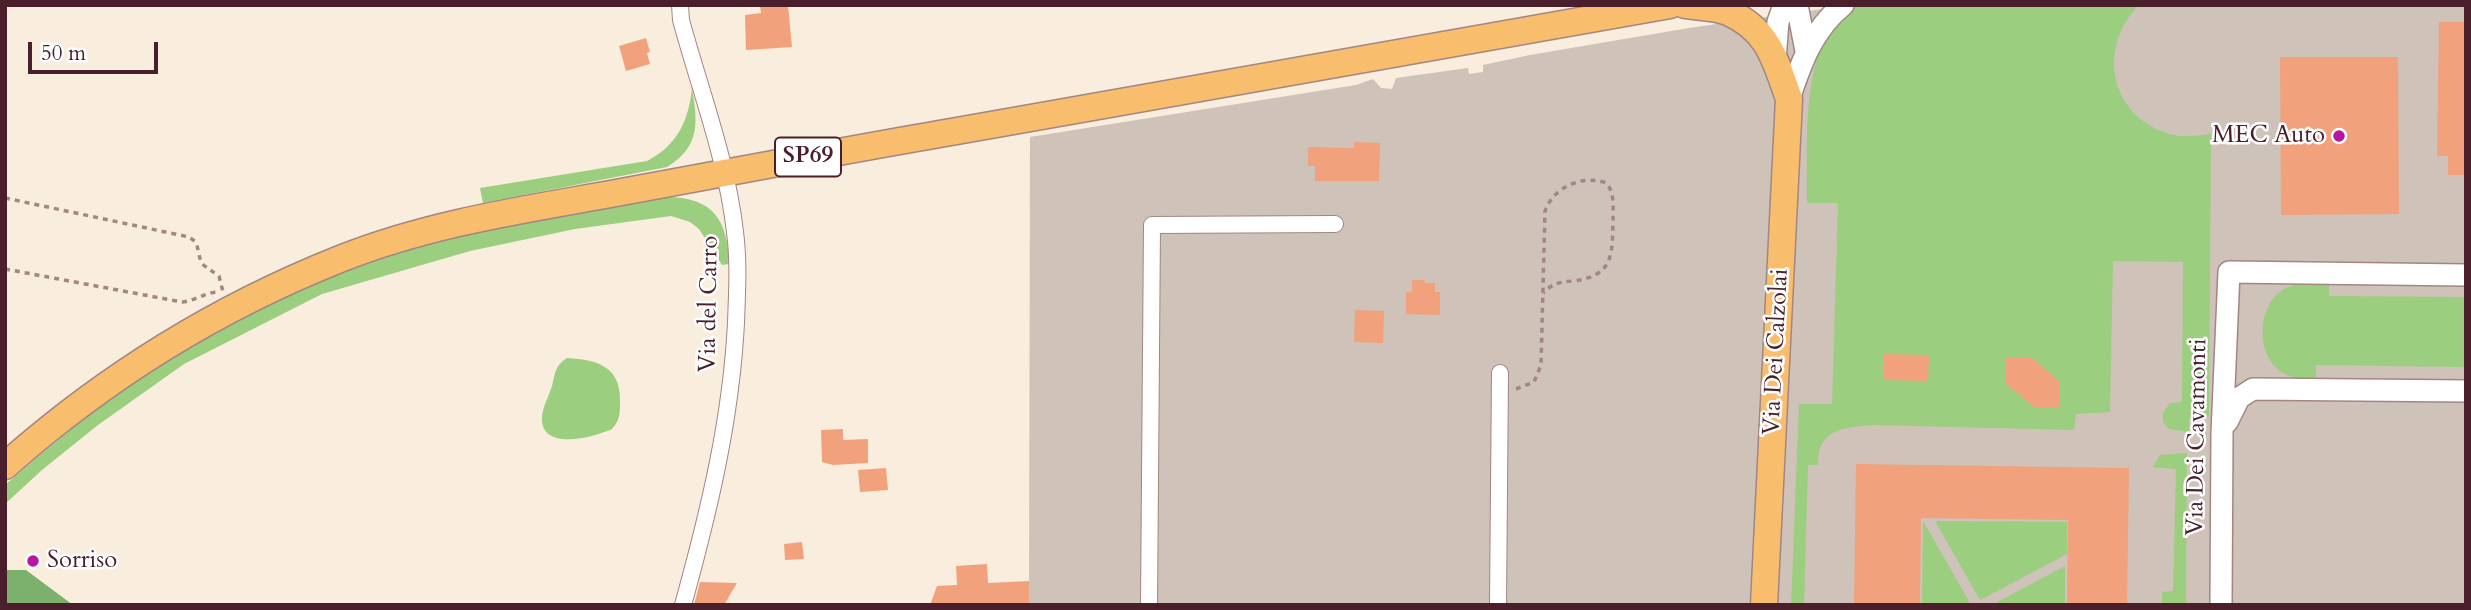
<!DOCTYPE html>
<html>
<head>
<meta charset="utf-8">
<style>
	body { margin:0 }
	#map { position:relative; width:2471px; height:610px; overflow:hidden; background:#f9eddd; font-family:Cardo,serif }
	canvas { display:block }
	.frame { position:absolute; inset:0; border:7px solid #4a1f2b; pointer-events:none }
	.scale { position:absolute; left:28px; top:42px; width:130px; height:32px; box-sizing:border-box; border:4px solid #4a1f2b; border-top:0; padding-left:9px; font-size:21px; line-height:24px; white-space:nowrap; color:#4a1f2b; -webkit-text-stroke:5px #fff; paint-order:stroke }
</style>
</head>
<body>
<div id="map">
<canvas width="2471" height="610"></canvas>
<div class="frame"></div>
<div class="scale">50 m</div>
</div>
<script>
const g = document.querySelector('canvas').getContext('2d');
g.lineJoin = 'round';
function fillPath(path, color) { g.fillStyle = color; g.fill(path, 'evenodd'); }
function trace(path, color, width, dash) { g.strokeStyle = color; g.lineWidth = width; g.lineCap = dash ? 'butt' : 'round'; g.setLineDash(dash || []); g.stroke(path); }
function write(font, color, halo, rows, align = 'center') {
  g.font = font + ' Cardo,serif'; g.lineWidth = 5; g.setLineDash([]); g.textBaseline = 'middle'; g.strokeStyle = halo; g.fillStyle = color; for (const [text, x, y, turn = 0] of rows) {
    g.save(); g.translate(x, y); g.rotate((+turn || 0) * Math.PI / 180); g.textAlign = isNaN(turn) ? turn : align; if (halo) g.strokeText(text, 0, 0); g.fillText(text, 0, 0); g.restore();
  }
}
fillPath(new Path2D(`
	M1850 5H2466V605H1029L1030 137 1356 85 1373 79 1381 88 1392 89 1396 78 1468 68 1469 74 1483 72V65L1530 55 1689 28Z`), '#cec2b9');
fillPath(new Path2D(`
	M1856 5H2139C2095 50 2111 120 2174 135 2185 138 2200 135 2211 134L2209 417 2189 418V432L2169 429 2163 422V413L2170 403 2182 402 2183 262 2113 261 2110 412 2076 414 2074 430 1875 425C1847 427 1816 428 1818 465H1808L1804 605H1791L1799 404H1832L1838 203H1807C1808 152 1800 57 1839 19 1844 14 1850 10 1856 5Z
	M692 88C698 123 700 147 667 167L483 203 480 188 647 161C677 146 689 120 692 88Z
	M666 197C713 197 728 220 729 264L722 265 699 229 690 222 671 216 575 229 470 251 322 294 184 364 98 425 42 470 5 504V485C40 455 75 425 112 398 201 331 314 276 421 246 501 223 584 212 666 197Z
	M2299 283H2329V296L2466 297V367L2316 365V380C2303 379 2290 379 2279 370 2259 355 2258 320 2272 300 2278 291 2289 286 2299 283Z
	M567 358C599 360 621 367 620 402 620 413 620 420 612 429 595 437 541 452 542 418 542 408 549 396 552 386 555 374 555 365 567 358Z
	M2187 453 2186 605H2162V592L2173 591 2176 469 2153 467 2160 455Z
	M1923 521 1971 605H1922Z
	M1935 521 2067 522V554L1980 600Z
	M2065 566V605H1992Z`), '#9bce7e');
fillPath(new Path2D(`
	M26 570 73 605H5V570Z`), '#7cb16d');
fillPath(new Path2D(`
	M788 5 792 47 746 50 745 15 761 13 760 6Z
	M2439 22H2466V175H2448V156H2437Z
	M646 38 650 52 647 53 650 64 626 71 619 46Z
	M2280 57H2398L2399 214 2281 215Z
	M1354 142 1380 143 1379 181H1315V166H1308V147L1354 148Z
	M1412 280H1425V283H1435V292H1440V315L1406 314V292H1412Z
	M1355 310 1384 311 1383 343 1354 342Z
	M1884 354 1929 355 1928 381 1884 380Z
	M2006 358H2032L2060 382 2059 407H2034L2005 383Z
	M843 429V440L868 439V463L833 465 822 462 821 430Z
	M1856 464 2129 468 2127 605H2067L2068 520 1921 518 1920 605H1854Z
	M886 468 888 490 860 492 858 470Z
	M802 542 804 559 785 560 784 544Z
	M987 564 988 583 1029 581V605H930L937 586 957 585 956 566Z
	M700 582 737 583 724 605H694Z`), '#f1a17c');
const minor = new Path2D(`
	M680 5 681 20C700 90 727 160 735 232 739 262 737 293 736 323 731 420 709 511 683 605
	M1149 605 1152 225 1335 224
	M1498 605 1500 373`);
const tertiary = new Path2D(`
	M1797 5 1806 51
	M1775 59 1778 22 1784 5
	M1789 99C1801 63 1813 29 1843 5
	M2227 422 2239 398 2253 389 2466 391
	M2221 605 2222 433 2229 272 2466 275`);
const primary = new Path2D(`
	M1685 5C1698 7 1716 7 1728 12 1769 30 1775 60 1789 99L1764 605
	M5 466C104 378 217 308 340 259 425 225 515 211 605 195 720 174 835 152 951 132 1191 90 1431 47 1670 5`);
trace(minor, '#a28684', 18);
trace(tertiary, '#a28684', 24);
trace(primary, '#a28684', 29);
trace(new Path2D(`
	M5 198 189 237 196 242C203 267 196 260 219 276L223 292
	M5 269 182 302C195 301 204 293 217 292
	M1516 389 1534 382 1541 365 1545 211C1553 188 1582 174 1606 183 1615 192 1613 209 1613 221 1612 255 1614 276 1573 281 1560 282 1553 283 1543 293`), '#a28684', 3.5, [5, 5]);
trace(minor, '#fff', 16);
trace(tertiary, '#fff', 21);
trace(primary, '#f9be6d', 26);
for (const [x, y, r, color] of [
	[2339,136,7,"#b5179e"],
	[33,561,7,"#b5179e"]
]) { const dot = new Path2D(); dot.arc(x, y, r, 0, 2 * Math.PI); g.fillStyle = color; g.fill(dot); trace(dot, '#fff', 2.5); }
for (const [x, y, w] of [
	[808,157,66]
]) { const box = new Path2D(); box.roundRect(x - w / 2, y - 19.5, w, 39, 5); g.fillStyle = '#fff'; g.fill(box); trace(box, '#4a1f2b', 2); }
write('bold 23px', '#4a1f2b', null, [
	["SP69",808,157]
]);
write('24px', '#4a1f2b', '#fff', [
	["MEC Auto",2325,136],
	["Sorriso",47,561,"left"]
], 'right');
write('24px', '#4a1f2b', '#fff', [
	["Via del Carro",710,304,-89],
	["Via Dei Calzolai",1777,352,-87],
	["Via Dei Cavamonti",2198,437,-89]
]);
</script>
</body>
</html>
